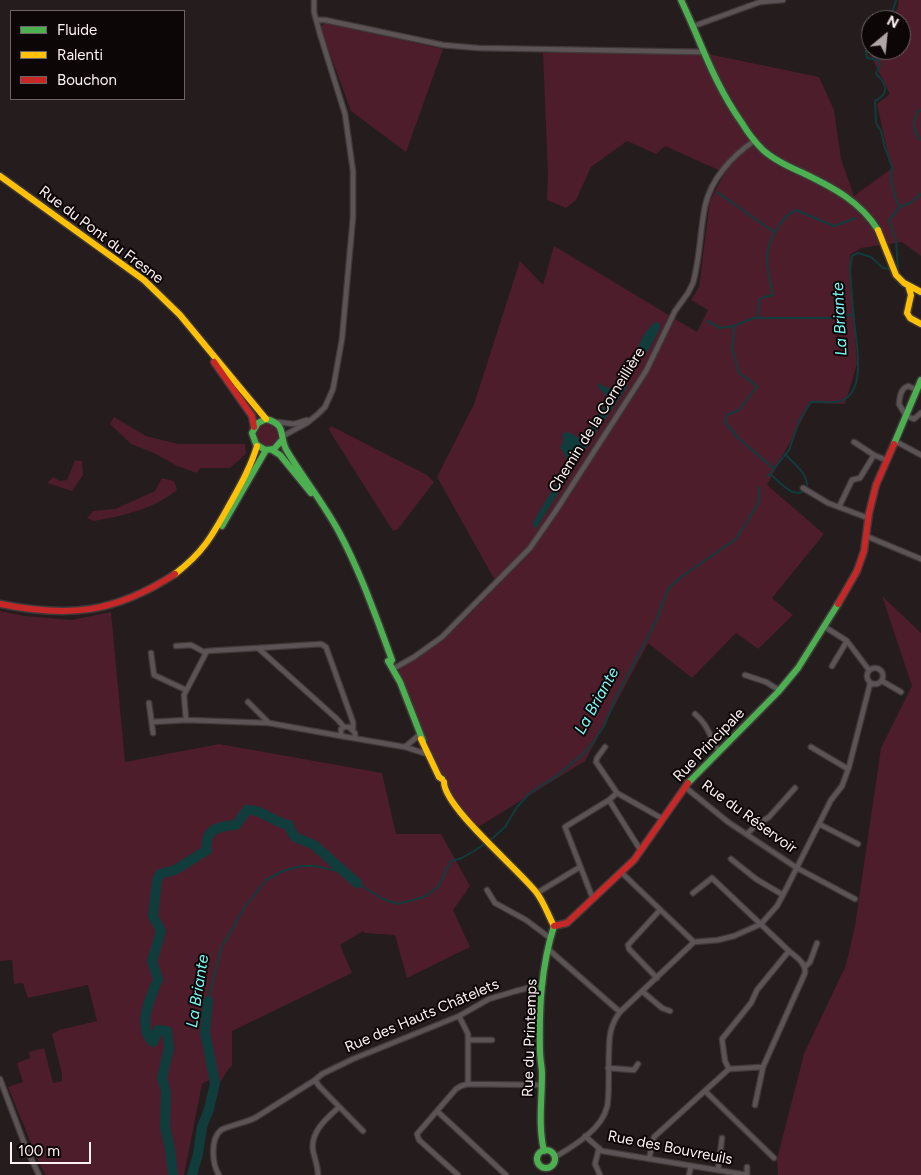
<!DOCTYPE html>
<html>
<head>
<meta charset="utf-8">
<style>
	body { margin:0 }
	#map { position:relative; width:921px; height:1175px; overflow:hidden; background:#241c1d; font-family:Figtree,sans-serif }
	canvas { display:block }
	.legend { position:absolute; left:10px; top:10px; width:175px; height:90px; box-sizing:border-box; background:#0c0607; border:1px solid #6c6465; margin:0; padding:6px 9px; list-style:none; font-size:15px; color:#fcf1f3 }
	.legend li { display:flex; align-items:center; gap:10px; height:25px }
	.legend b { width:25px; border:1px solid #6c6465 }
	.north { position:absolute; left:861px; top:10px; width:50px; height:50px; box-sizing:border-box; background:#0c0607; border:1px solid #6c6465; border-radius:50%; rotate:28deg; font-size:14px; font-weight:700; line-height:20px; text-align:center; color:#fcf1f3 }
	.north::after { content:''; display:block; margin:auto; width:18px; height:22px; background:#b0a6a8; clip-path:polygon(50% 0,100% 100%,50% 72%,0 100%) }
	.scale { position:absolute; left:10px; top:1142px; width:81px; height:22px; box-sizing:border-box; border:2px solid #fcf1f3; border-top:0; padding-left:6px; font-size:15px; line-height:18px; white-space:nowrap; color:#fcf1f3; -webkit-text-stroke:4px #0c0607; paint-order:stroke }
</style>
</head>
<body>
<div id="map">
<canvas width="921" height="1175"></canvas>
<ul class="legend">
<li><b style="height:6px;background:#4caf50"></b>Fluide</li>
<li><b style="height:6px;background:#ffc107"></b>Ralenti</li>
<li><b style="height:6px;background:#c62828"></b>Bouchon</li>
</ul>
<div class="north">N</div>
<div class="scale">100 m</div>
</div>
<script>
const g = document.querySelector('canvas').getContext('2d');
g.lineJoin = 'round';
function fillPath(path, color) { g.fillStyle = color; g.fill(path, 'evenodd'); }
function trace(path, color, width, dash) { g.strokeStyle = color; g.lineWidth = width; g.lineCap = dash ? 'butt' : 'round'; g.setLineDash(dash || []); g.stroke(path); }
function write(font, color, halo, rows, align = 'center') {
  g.font = font + ' Figtree,sans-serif'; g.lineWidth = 4; g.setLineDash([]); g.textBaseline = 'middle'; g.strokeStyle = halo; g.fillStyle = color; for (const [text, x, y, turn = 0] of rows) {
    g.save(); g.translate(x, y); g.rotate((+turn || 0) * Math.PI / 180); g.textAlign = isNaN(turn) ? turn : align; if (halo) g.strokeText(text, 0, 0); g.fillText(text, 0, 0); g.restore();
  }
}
fillPath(new Path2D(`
	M899 0H921V256L902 242 861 248 850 255 857 364 845 404 811 403 767 485 824 534 772 598 793 615 758 649 736 633 692 678 648 643 585 761 475 829 454 801 418 721 398 675 400 669 405 665 446 638 480 604 497 584 437 477 474 404 520 261 543 285 554 246 697 332 708 310 691 300 699 287 710 200 725 173 665 146 656 154 627 141 591 167 576 200 566 208 547 200 548 175 543 53 697 48 713 55 819 77 834 110 841 159 854 196 891 169 877 104 890 94 870 54 872 50H901V20H891L898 8Z
	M324 23 443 49 406 152 351 111 321 29 322 26Z
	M114 417 146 436 178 444H245L246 454 230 468H200L197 473 177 466 154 453 131 444 110 424Z
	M256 435a12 12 0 1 1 24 0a12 12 0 1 1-24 0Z
	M331 426 427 475 434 482 398 529 393 531 329 430Z
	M75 460 82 461 83 475 72 491 47 483 53 477 60 481 67 480Z
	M162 478 174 481 177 490C152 510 125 515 94 521L87 518 93 511 115 509 155 491Z
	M882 596 921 633V1175H778L777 1159 804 1054 846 965 855 926 881 748 912 686Z
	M0 611 25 616 72 620 111 612 125 762 219 744 382 773 396 834H441L470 886 453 910 470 947 407 978 395 935 365 933 363 931 340 945 352 973 232 1031V1066L229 1068 221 1081 210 1085 209 1080 202 1084 184 1175H46L40 1165 8 1087 23 1082 17 1063 30 1058 29 1052 44 1048 53 1083 62 1081V1074L52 1034 59 1030 97 1021 88 985 28 998 23 983 14 984 12 960 0 961Z`), '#4d1d2b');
fillPath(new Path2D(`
	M656 322 660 324V328L648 351 642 356 638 353C637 343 648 327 656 322Z
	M598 383 608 388 616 389 626 385 628 386 596 433 537 527 534 528 533 522 568 464 564 453 560 448 563 442V433L568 432 579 438 584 436 609 398 599 388Z`), '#113c3c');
trace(new Path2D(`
	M884 20 893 10 896 0
	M871 46 866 51 867 58 879 60 880 65 876 74C887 84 890 93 875 101L876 123 881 131 885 148 892 167 891 181 895 197 900 207
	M921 110 917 112C913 122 912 132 921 140
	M717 192 774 232
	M895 268H898L896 240 889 220 900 207 910 203 921 194
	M758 318 759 300 764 297 773 295C770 284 768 272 767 260 767 242 779 218 796 210L834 226 856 218
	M707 321 720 328 733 326 734 333 732 348 739 373 757 386 739 410 727 415 725 422 738 438 773 468
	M733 326 754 318H840L853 314
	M770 474C780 482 795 502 807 488 808 473 794 464 785 454
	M768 476 789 450 799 421 811 402C822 401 836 405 845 399 867 385 855 339 854 318 852 302 851 285 850 269L852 256 858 253 871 257 883 268 890 269
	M208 1001 221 948 245 907 266 880 283 871 302 866H315L338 871 383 899 398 904 424 897 438 887 451 861 462 858 474 851 493 838 505 827 517 807 530 793 558 775 582 755 593 743 604 726 616 697 655 623 668 589 681 577 736 539 759 502V487`), '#113c3c', 2);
trace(new Path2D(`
	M173 1175 170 1149 165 1127 166 1092 162 1078 169 1048 167 1031 158 1030 153 1042C136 1026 151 996 158 979L152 961 161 931 153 916 157 880 160 874 175 870 207 850C204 829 218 826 236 825L247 810C263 809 274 823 289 825L291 831 295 837 314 845 357 883
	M192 1175 198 1154 202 1127 209 1109 215 1083 205 1032 208 1001`), '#113c3c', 10);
const street = new Path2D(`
	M316 20H325L443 45 478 48 703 52
	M694 26 760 2 783 0
	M917 390 908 386C900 389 900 397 899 404L906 416 914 419 921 413
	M277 422 294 424 307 420
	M283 436 307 423 318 414 325 407 333 389 342 339 353 217V171L345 114 320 34 314 12V0
	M895 441 921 455
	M854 442 874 455
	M803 488 828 503 868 518
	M839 507 852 480 860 478 874 455 886 460
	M866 536 921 559
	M825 627 847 641 869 670
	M176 646 191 645 206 653
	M258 648 321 644 326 647 353 722V729
	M151 653 154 675 186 690
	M832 666 847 641
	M867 676a8 8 0 1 1 16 0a8 8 0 1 1-16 0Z
	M393 669 414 657 442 637 530 548 555 512 646 371 675 311 688 293 693 283C700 258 700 231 705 206 711 179 732 156 754 141
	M745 675 766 682 779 690
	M882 681 901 692
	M248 702 269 723
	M149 703 153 733
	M695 714C708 724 710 738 719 751
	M186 720 184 695 207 651 258 648 337 719 344 727
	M152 722 186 720 269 723 341 736
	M355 738V733L349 727H344L341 729V736L405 747 430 755
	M405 747 418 736
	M605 747 597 758 596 762 617 793
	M811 747 848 769
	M685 787 728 822 797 868 855 899
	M609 800 641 851
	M819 824 858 844
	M747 834 756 825 769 817 795 788
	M731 859 756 879 783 895
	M622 873 694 942
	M487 890 495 903 526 920 550 938
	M537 893 580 867
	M593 899 565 827 609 800 617 793 663 819
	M548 949 620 1012
	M805 967 810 962 817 943
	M657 978 629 949 628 945 660 910
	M643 992 662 1008 670 1011
	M459 1016 468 1034V1084L541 1085
	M468 1040H492
	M608 1068 634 1070 638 1064
	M729 1069 763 1067 805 973C806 963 796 957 789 951
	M0 1079 26 1148 39 1175
	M315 1080 319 1086 363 1131
	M705 1091 774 1158
	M755 1105 763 1067
	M437 1111 506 1175
	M585 1136 602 1151 747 1175
	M599 1148 595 1164 600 1175
	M555 1157C574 1146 602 1129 607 1107 610 1094 608 1067 609 1052 609 1037 610 1025 620 1012L694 942 718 940 734 936 761 924 777 906 783 895 831 800 842 786 849 767 870 684
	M649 1159 654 1137 729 1069 725 1061 722 1039 751 1003 757 990 789 951 712 878 693 893
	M718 1170 722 1138
	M219 1175C212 1164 210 1139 221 1130 226 1127 247 1122 255 1118L315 1080 322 1074 353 1059 459 1016 489 999 516 991 543 984
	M318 1175C318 1167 315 1159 313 1151 310 1132 326 1119 339 1107
	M458 1175 419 1140 417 1134 456 1089 461 1086 468 1084
	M689 1175 691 1166
	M747 1175V1167`);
const fast = new Path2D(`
	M681 0C702 44 713 82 742 123 748 133 755 142 763 150 774 160 789 167 803 173 832 187 860 201 878 230
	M282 440 274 449 265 450 256 444 252 433 258 423 266 419C288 425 278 436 287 451 304 479 324 504 339 532 361 573 376 617 392 660L390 664
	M894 444 921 380
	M272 450 280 455 311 493
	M222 526 266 450
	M388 661 400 682 423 741
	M688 783 778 692 798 668 838 604
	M537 1159a9 9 0 1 1 18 0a9 9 0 1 1-18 0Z
	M544 1151C538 1125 542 1100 542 1074 542 1067 540 1059 540 1051 539 1009 541 967 554 926`);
const slow = new Path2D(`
	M0 176 144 280 180 315 266 419
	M878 230 896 275 904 283 921 292
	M908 285 911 295 907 313 910 318 921 324
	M175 574C205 551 213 534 231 502 241 484 251 466 257 446
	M421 739 439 777 442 779
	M444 782C444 807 518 869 536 892 544 902 548 915 554 926`);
const jam = new Path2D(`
	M214 362 252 416 254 427
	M0 604C69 618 115 613 175 574
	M838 604 857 571 864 551 869 513 876 485 894 444
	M554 926 567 923 634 860 688 783`);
trace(street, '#40393a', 7);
trace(fast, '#40393a', 9);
trace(slow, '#40393a', 9);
trace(jam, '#40393a', 9);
trace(street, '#5b5355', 4.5);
trace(fast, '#4caf50', 6);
trace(slow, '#ffc107', 6);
trace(jam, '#c62828', 6);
write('15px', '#fcf1f3', '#0c0607', [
	["Rue du Pont du Fresne",101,235,37],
	["Chemin de la Corneillière",597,420,-58],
	["Rue Principale",709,745,-46],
	["Rue du Réservoir",749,817,36],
	["Rue des Hauts Châtelets",422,1016,-23],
	["Rue du Printemps",530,1038,-88],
	["Rue des Bouvreuils",670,1148,11]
]);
write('italic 16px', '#79f9f6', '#0c0607', [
	["La Briante",840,319,-93],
	["La Briante",597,701,-61],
	["La Briante",198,991,-81]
]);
</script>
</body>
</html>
